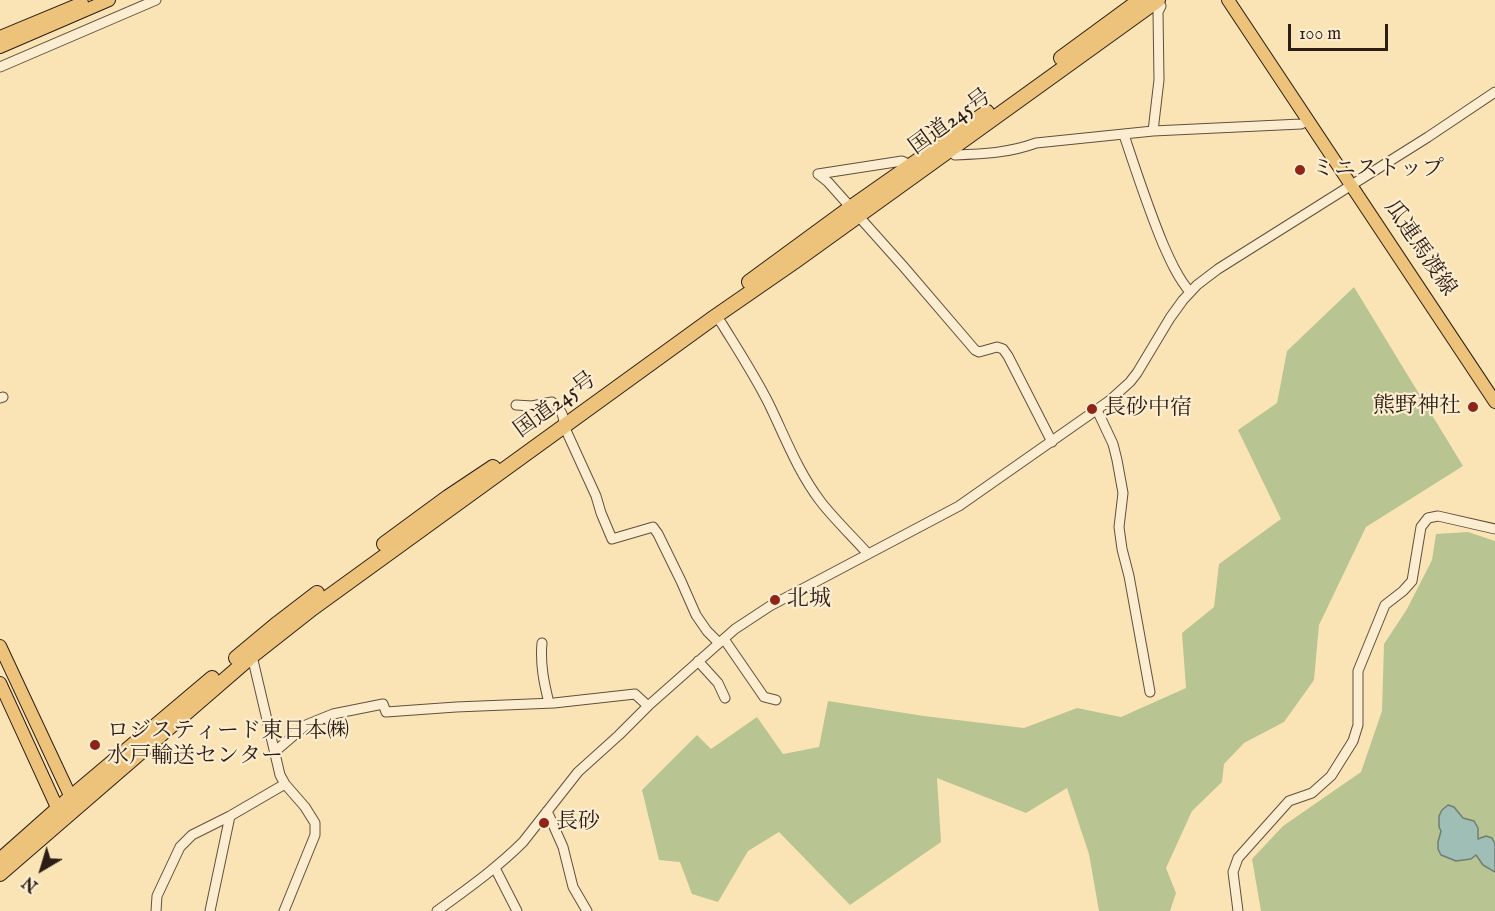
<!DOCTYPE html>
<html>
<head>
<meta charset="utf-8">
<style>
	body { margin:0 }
	#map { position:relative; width:1495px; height:911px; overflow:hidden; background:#fae4b6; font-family:"IM FELL English",serif }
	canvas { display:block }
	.north { position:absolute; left:12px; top:839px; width:60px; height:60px; -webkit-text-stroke:4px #fcedd0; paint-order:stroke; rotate:218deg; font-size:16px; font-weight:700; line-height:24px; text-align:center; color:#2c1e16 }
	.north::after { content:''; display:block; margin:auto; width:21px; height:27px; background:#2c1e16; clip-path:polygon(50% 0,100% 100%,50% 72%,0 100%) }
	.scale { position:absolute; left:1288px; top:24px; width:100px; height:27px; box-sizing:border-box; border:3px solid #2c1e16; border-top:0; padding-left:8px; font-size:18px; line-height:21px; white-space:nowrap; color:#2c1e16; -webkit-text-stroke:4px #fcedd0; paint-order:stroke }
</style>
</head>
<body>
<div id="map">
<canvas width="1495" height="911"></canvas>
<div class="north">N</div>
<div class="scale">100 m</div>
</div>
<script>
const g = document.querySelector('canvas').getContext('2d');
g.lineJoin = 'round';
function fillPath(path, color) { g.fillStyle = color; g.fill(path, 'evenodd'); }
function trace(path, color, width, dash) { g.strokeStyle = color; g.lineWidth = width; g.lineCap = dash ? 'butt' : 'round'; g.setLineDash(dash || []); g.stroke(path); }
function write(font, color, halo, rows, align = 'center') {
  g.font = font + ' "IM FELL English","Noto Serif JP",serif'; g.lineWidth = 4.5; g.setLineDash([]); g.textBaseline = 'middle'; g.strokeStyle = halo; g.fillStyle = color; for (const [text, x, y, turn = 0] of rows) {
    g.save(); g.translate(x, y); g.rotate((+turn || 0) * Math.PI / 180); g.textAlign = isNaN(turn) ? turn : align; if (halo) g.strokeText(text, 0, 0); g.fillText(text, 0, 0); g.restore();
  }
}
fillPath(new Path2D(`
	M1354 287 1463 466 1366 527 1319 625 1314 680 1284 722 1244 743 1224 764 1222 782 1192 811 1166 868 1176 893 1170 911H1099L1089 854 1067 788 1026 813 937 778 941 842 850 905 779 832 748 851 718 902 692 894 680 862 659 860 642 790 697 735 711 749 757 717 783 754 819 747 828 701 924 716 1024 728 1077 708 1121 717 1186 688 1182 633 1214 607 1219 564 1281 519 1238 430 1277 403 1287 351Z
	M1468 532 1495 541V911H1261L1252 859 1283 826 1361 772 1382 711 1384 644 1407 609 1432 560 1436 534Z`), '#b8c592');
const water = new Path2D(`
	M1448 805 1454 807 1463 818 1474 821 1478 828V839L1486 836 1492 838 1495 844V872L1483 865 1476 855 1471 859 1456 861 1441 855 1438 849V842L1441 831 1439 827V816L1442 810Z`);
fillPath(water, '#9fbeb5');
trace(water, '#717e75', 1.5);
const minor = new Path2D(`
	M0 67 156 0
	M1153 131 1159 80 1158 12 1161 6
	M1124 135C1136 171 1148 208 1163 244 1170 260 1178 278 1190 292
	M950 150 955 155C983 154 1009 153 1036 143L1153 131 1301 124 1309 120
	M818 174 828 182 903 266 975 350 979 352 997 347 1003 349 1008 356 1052 442
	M818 174 902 161 910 165
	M716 316 722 324C738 350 755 376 769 404 785 437 798 472 821 502 835 520 853 537 868 554
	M0 398 3 397
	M516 405 532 406 552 402C561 410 564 414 564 426L596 496 601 513 612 539 653 527 658 534 681 581 696 615 707 631 719 643
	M1097 410 1113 444 1117 460 1123 493 1119 527 1122 549 1129 576 1150 692
	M724 639 764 697 776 700
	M542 643C540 664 544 683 549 703
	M250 653 252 656 280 775 285 784 305 807 315 823V835L284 911
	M698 661 718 683 725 698
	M275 753 279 748 306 725 323 718 333 714 383 704 386 712 456 707 554 703 635 694 648 706
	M547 811 563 847 573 887 587 911
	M495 868 517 911
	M156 911 157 896 180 847 192 835 230 816
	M210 911 230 816 285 784
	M437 911C467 889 497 868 523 842L578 772 619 735 648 706 735 629 770 606 959 506 1109 401 1130 382 1137 373 1170 318 1183 300 1197 285 1218 269 1428 137 1495 92
	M1238 911 1233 872 1238 858 1289 801 1312 793 1331 776 1353 741 1358 725V671L1385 605 1403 591 1412 581 1421 527 1428 518 1438 516 1495 529`);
const major = new Path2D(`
	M1228 0 1495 402
	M0 37 82 3
	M0 47 109 0
	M0 646 74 804
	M0 683 61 816`);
const highway = new Path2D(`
	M1061 58 1140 0
	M749 282 850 208 987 112
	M384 544 448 497 493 467
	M236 658 278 623 317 593
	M0 860 71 797 212 678
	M0 874 252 656 313 608 716 316 797 260 1158 0`);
trace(minor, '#60503e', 11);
trace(major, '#2c1e16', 14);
trace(highway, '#2c1e16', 16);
trace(minor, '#fcedd0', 9);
trace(major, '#edc27b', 12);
trace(highway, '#edc27b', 14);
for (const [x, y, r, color] of [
	[1300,170,6,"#8f2418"],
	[1473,407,6,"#8f2418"],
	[1092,409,6,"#8f2418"],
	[775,600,6,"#8f2418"],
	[95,745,6,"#8f2418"],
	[544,823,6,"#8f2418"]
]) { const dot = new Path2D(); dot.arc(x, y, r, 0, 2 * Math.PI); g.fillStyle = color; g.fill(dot); trace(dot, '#fcedd0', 2); }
write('22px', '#2c1e16', '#fcedd0', [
	["国道245号",951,123,-36],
	["瓜連馬渡線",1419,249,56],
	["国道245号",556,406,-36]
]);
write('22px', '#2c1e16', '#fcedd0', [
	["ミニストップ",1312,170],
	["熊野神社",1461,407,"right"],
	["長砂中宿",1104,409],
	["北城",787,600],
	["ロジスティード東日本㈱",107,732],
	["水戸輸送センター",107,757],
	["長砂",556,823]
], 'left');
</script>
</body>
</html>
